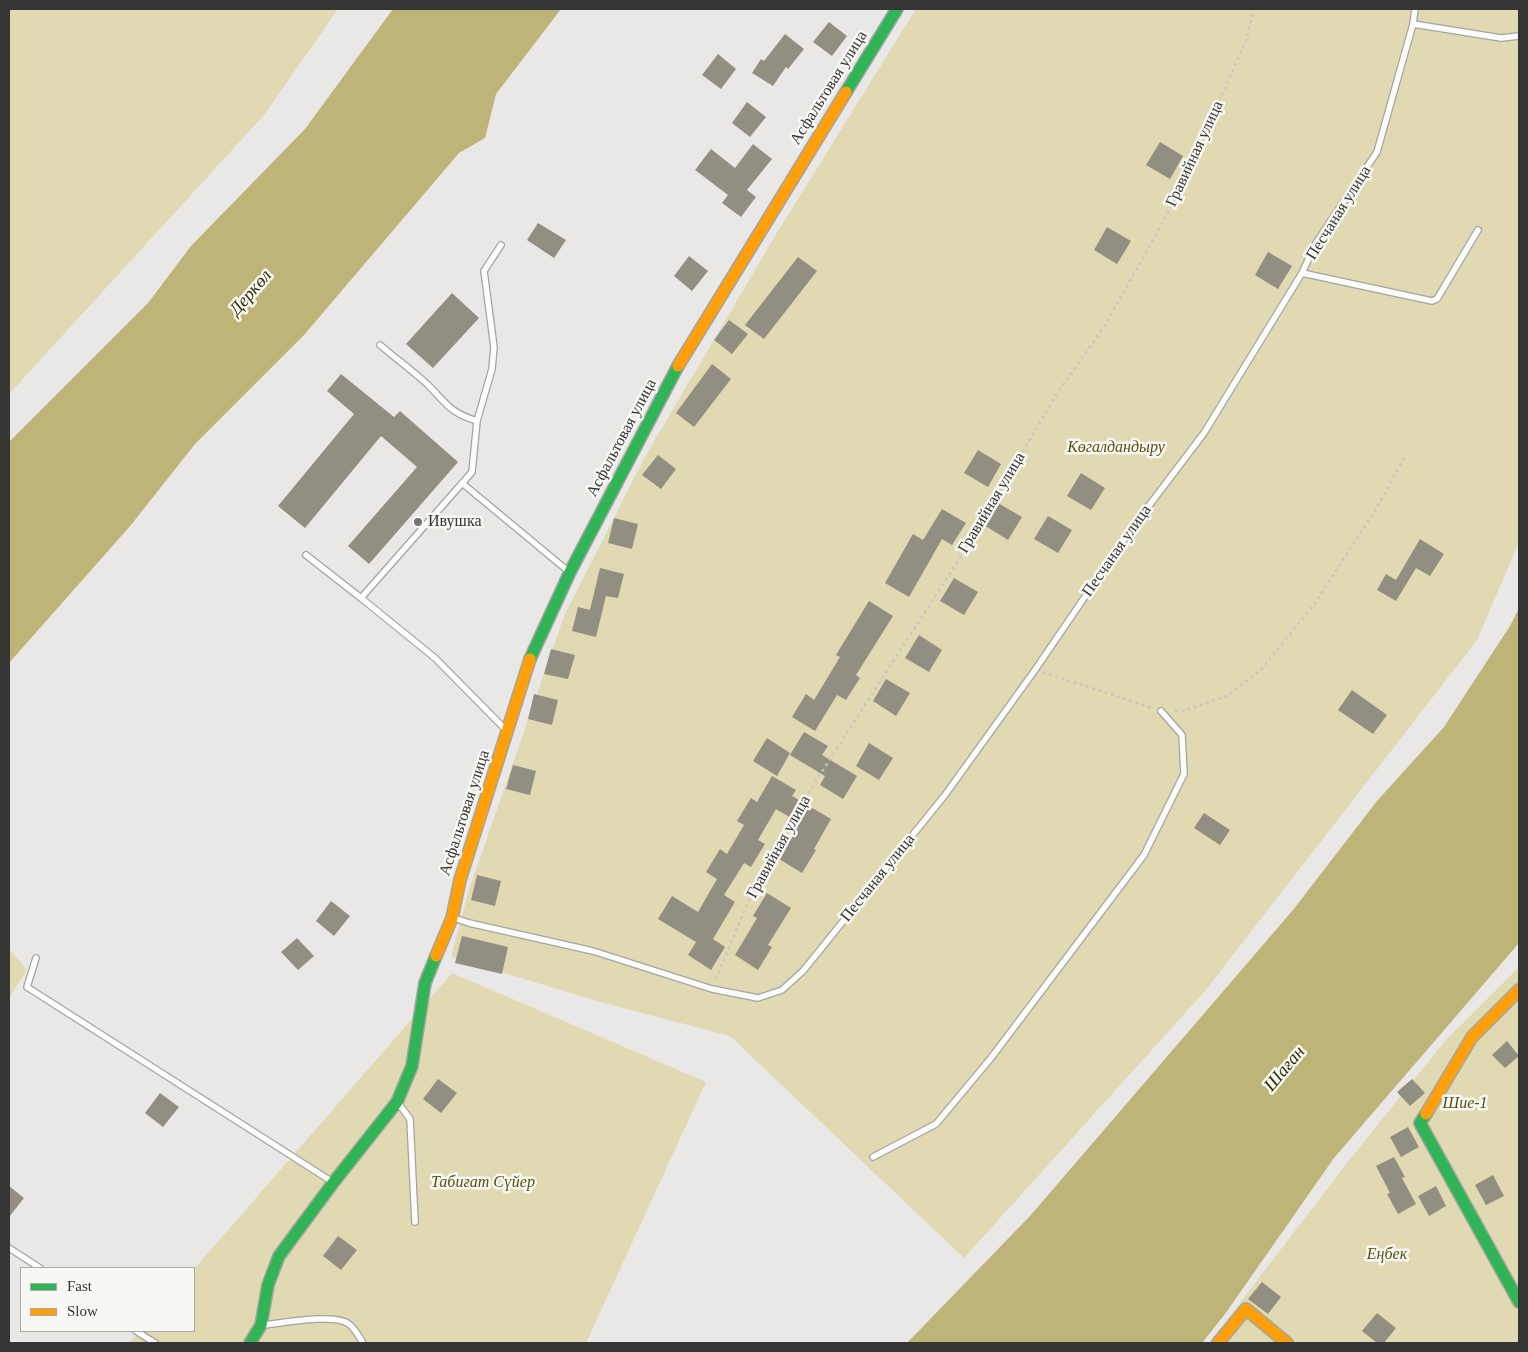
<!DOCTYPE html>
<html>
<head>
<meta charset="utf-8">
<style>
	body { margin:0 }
	#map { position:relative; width:1528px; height:1352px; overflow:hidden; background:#e9e8e7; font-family:Georgia,serif }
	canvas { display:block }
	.frame { position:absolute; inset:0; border:10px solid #353534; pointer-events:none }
	.legend { position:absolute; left:20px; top:1267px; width:175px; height:65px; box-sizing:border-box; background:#f7f7f4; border:1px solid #a9a9a7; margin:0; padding:6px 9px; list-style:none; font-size:15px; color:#353534 }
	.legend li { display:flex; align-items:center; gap:10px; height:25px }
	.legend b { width:25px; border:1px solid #a9a9a7 }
</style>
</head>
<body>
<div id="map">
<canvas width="1528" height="1352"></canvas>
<div class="frame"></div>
<ul class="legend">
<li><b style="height:6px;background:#30b455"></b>Fast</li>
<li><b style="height:6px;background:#ff9f0a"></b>Slow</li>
</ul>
</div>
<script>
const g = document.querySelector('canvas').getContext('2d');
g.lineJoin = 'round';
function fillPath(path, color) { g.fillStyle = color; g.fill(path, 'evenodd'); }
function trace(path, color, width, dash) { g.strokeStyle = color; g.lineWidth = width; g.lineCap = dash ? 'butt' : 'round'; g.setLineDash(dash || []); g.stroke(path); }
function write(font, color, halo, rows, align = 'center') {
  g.font = font + ' Georgia,serif'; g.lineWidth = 5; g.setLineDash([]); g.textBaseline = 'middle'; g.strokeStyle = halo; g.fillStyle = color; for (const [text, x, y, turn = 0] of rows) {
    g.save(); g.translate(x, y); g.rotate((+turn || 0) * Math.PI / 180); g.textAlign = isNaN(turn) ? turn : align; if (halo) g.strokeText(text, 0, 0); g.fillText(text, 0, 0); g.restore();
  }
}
fillPath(new Path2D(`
	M9 9H338L264 115 9 394Z
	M916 9H1519V542L1477 640 1205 991 964 1258 730 1036 604 1003 451 957 469 890 564 616 646 455 778 231Z
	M9 949 27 970 9 998Z
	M1519 967V1343H1209L1347 1163 1445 1041Z
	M452 973 706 1082 586 1343H129L140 1331H194V1269Z`), '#e0d9b1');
fillPath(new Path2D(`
	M393 9H561L496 94 485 138 459 153 304 335 195 444 131 525 9 663V442L148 303 191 246 305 129Z
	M1519 608V943L1334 1158 1225 1314 1202 1343H907L1030 1216 1293 910 1377 801 1444 727 1510 626Z`), '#beb478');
fillPath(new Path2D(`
	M829 22 847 36 832 56 813 42Z
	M785 34 804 49 788 69 786 67 773 86 752 73 761 59 764 61Z
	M718 54 736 69 721 89 702 75Z
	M747 102 766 117 750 137 732 123Z
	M1160 142 1183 156 1170 179 1146 165Z
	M753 144 772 159 747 190 756 197 741 217 722 203 728 195 695 170 711 149 735 168Z
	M538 223 566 240 554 258 527 240Z
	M1107 227 1131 241 1117 264 1094 250Z
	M1268 252 1292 266 1278 289 1255 275Z
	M689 256 708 271 692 291 674 276Z
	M798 257 817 271 764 339 745 325Z
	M452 293 479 318 433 368 406 344Z
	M729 320 748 334 732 354 714 340Z
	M712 364 731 379 694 427 676 413Z
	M341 374 394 417 400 411 458 462 369 564 348 546 417 467 381 436 305 528 278 506 354 414 327 391Z
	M978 450 1001 464 988 487 964 473Z
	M658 455 676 469 661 489 642 475Z
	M1081 473 1105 488 1091 510 1067 496Z
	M998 503 1022 517 1008 540 984 525Z
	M942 509 966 523 952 545 942 539 909 597 885 583 913 534 923 540Z
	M1048 516 1072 530 1058 553 1034 539Z
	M614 518 638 524 632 549 608 543Z
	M1420 539 1444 554 1430 576 1416 568 1396 601 1377 590 1386 574 1396 580Z
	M600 568 624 574 618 598 606 596 596 637 572 631 578 607 590 610Z
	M954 578 978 592 964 615 940 601Z
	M869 601 893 616 856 675 860 678 846 700 837 695 815 731 792 717 806 694 814 700 840 657 836 655Z
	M919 635 942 650 929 672 905 658Z
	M551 649 575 655 568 679 544 674Z
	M886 679 910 693 896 716 873 701Z
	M1352 690 1387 715 1373 734 1338 710Z
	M534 694 558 700 552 725 528 719Z
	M804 732 828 746 822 755 857 776 843 799 820 785 825 776 790 755Z
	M767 738 790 753 777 776 753 761Z
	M869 743 893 758 879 780 856 766Z
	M513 765 536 771 530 795 506 789Z
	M772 776 796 790 792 796 831 819 814 849 816 850 802 873 779 859 796 829 794 828 798 822 776 809 758 840 765 844 751 867 744 863 724 895 735 902 713 939 725 947 711 970 688 955 696 942 658 919 672 896 698 912 717 879 706 872 720 849 727 854 744 825 737 821 751 798 757 802Z
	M1204 813 1230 830 1220 845 1194 828Z
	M477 875 501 881 495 906 471 900Z
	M767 893 791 908 768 945 772 947 758 970 735 955 757 918 753 916Z
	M331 901 350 916 334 936 316 921Z
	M462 936 508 947 502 974 455 963Z
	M297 938 314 956 298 970 281 952Z
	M1507 1041 1519 1056 1505 1068 1492 1055Z
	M438 1079 457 1093 441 1113 423 1099Z
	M1412 1079 1425 1093 1410 1106 1397 1092Z
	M160 1093 179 1107 163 1127 145 1113Z
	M1408 1127 1419 1147 1401 1157 1390 1137Z
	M1394 1157 1405 1177 1402 1178 1416 1204 1398 1214 1387 1194 1390 1193 1376 1166Z
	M1493 1175 1504 1196 1486 1205 1475 1185Z
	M9 1186 24 1198 9 1217Z
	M1436 1186 1446 1206 1429 1216 1418 1196Z
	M338 1236 357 1250 341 1270 323 1256Z
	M1262 1282 1281 1297 1268 1314 1248 1299Z
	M1377 1313 1396 1328 1384 1343H1377L1362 1331Z`), '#928f82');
const lane = new Path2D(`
	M1413 24 1501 38 1519 36
	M501 245 484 271 494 347 492 369 477 421 472 472 361 598 435 658 507 731
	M1302 273 1432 301 1437 299 1478 230
	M380 345C395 358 413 371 428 385 447 404 449 412 477 421
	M462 483 568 571
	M306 555 361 598
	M454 918 469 923 593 951 712 989 758 998 782 990 803 971 945 795 1035 670 1129 532 1204 433 1302 273 1316 243 1377 152 1413 24 1415 9
	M36 958 27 987 331 1181
	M399 1104 410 1119 415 1222
	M873 1157 936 1124 991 1058 1144 855 1184 774 1182 735 1161 711
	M9 1248 40 1268
	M264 1325C282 1323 335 1313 349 1324 355 1329 359 1336 363 1343
	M136 1331 155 1343`);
const fast = new Path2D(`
	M846 92 897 9
	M530 659 570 572 678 366
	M1426 1114 1420 1123 1519 1302
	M250 1343 261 1325 268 1285 279 1256 333 1183 397 1102 412 1066 425 983 436 956`);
const slow = new Path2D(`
	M678 366 846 92
	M436 956 452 918 460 880 530 659
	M1426 1114 1472 1037 1519 990
	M1218 1343 1246 1309 1287 1343`);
trace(lane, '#a4a4a3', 8);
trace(fast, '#a4a4a3', 14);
trace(slow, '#a4a4a3', 14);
trace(new Path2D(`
	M1043 672 1152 708
	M1175 711H1183L1227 696 1261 670 1315 603 1376 509 1405 456
	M716 979 756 883 790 821 958 561 1058 392 1104 327 1178 195 1247 38 1254 9`), '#c6c6c5', 2.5, [2.5, 4]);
trace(lane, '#fcfcfb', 5.5);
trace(fast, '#30b455', 11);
trace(slow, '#ff9f0a', 11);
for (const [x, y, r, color] of [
	[418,522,5,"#747473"]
]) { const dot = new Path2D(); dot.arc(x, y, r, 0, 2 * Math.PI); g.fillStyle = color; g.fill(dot); trace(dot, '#f7f7f4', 2); }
write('16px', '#353534', '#f7f7f4', [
	["Асфальтовая улица",829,88,-58],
	["Гравийная улица",1195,154,-65],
	["Песчаная улица",1339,213,-58],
	["Асфальтовая улица",622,438,-62],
	["Гравийная улица",992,503,-59],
	["Песчаная улица",1117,551,-55],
	["Асфальтовая улица",465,813,-72],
	["Гравийная улица",779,847,-61],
	["Песчаная улица",878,878,-51]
]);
write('italic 16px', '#594f0d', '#f7f7f4', [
	["Көгалдандыру",1116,448],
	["Шие-1",1465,1104],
	["Табиғат Сүйер",483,1183],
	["Еңбек",1387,1255]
]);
write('16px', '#353534', '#f7f7f4', [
	["Ивушка",428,522]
], 'left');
write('italic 18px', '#322c05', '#f7f7f4', [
	["Деркөл",251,293,-49],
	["Шаған",1285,1069,-50]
]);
</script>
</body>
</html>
